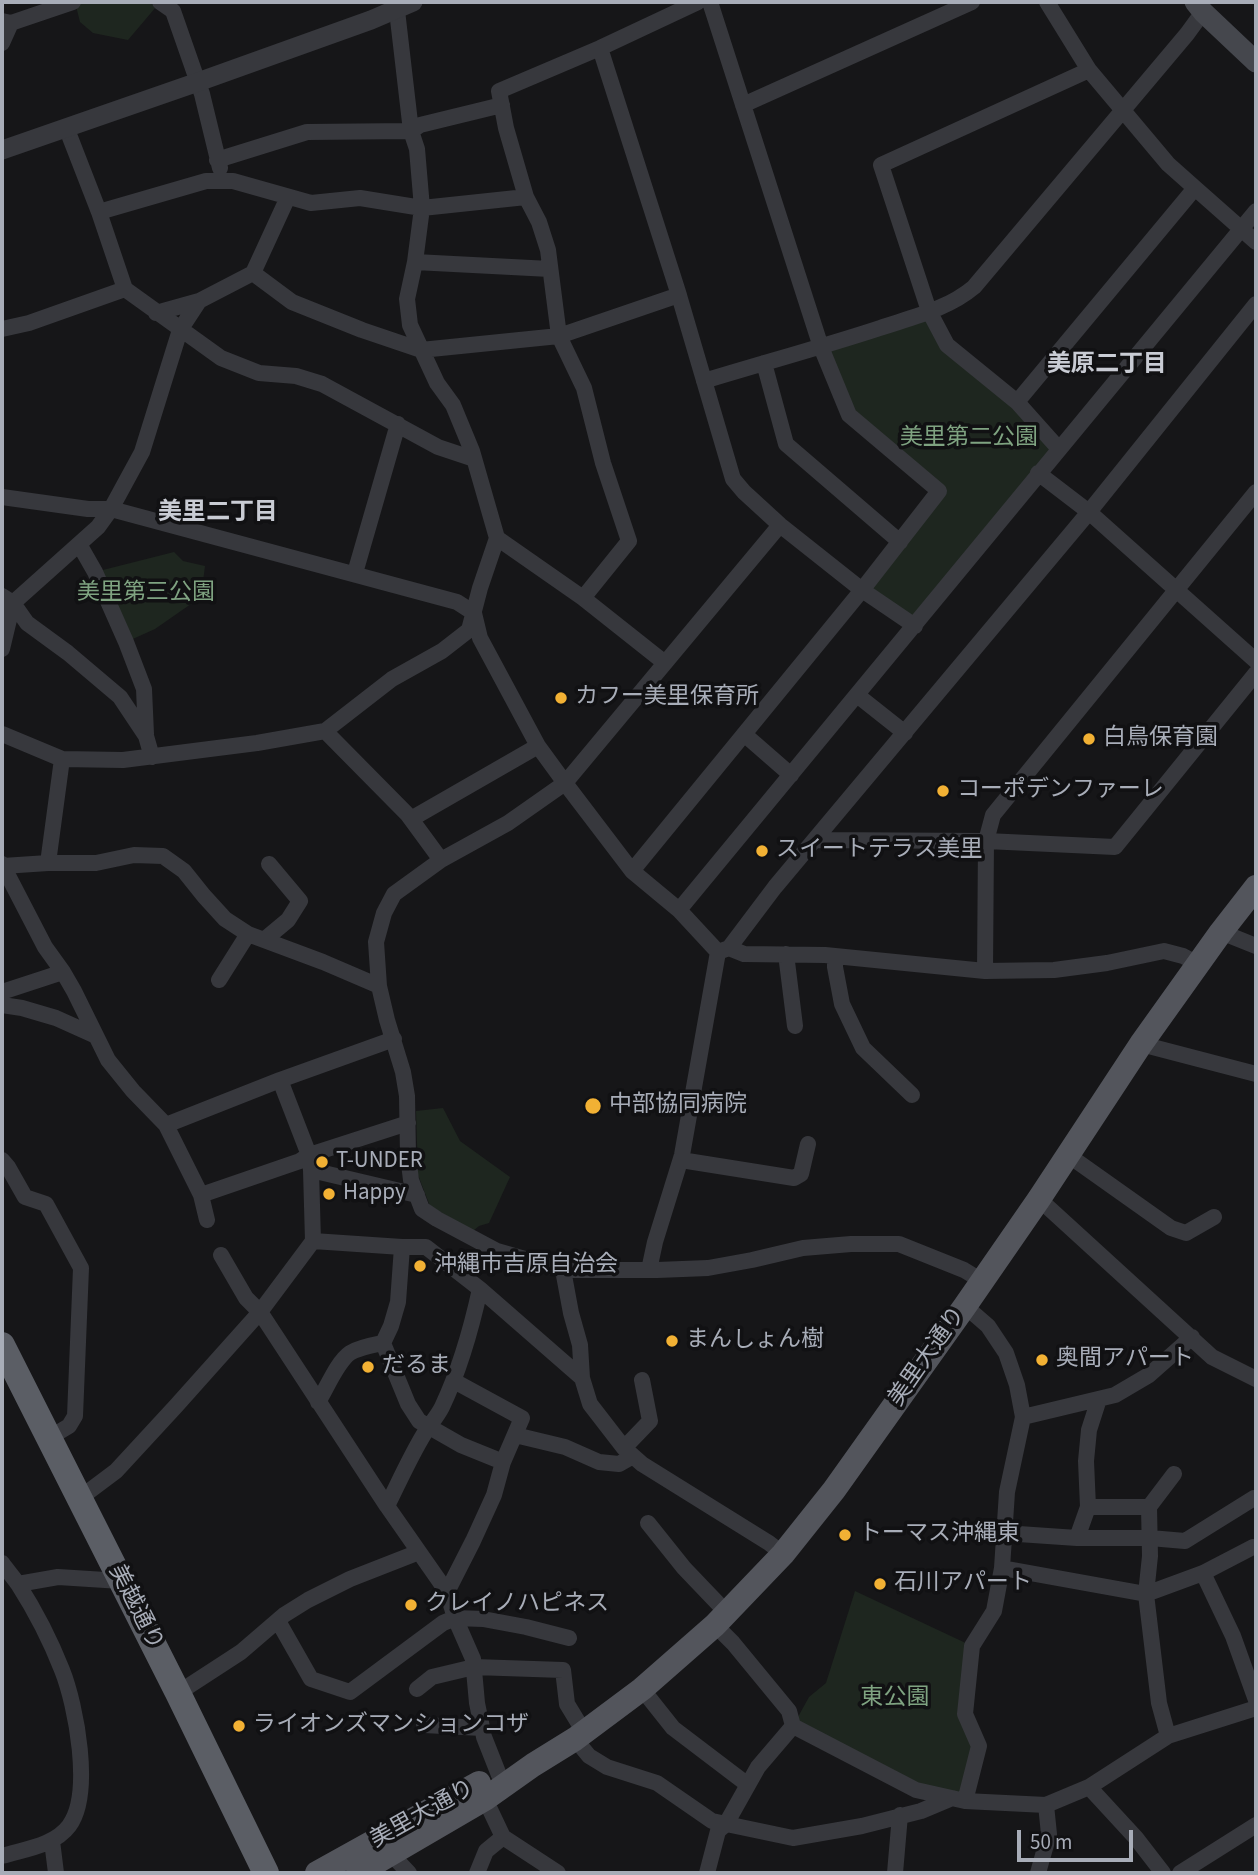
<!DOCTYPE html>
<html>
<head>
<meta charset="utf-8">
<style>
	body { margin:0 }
	#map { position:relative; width:1258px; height:1875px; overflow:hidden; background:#161618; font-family:"Source Sans 3",sans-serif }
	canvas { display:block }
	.frame { position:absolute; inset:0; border:4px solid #a8adb8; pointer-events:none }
	.scale { position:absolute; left:1017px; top:1830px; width:116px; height:32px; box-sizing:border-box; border:4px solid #a8adb8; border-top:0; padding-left:9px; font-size:21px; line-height:24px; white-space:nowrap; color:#a8adb8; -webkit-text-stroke:5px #111113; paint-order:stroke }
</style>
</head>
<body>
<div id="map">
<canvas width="1258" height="1875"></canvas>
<div class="frame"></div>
<div class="scale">50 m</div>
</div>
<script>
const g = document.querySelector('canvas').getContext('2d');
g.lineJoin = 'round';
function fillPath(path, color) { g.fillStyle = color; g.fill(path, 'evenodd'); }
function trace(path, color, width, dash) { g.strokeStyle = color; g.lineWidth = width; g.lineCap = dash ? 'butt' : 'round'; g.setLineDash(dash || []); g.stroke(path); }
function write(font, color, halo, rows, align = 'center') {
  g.font = font + ' "Source Sans 3","Noto Sans JP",sans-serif'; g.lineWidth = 7; g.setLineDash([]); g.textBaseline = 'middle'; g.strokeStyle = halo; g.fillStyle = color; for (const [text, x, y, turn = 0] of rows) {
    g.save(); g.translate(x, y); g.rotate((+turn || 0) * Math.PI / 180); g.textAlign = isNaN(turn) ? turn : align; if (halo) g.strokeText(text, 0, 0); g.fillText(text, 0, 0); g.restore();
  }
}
fillPath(new Path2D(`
	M79 2H149L156 7 128 40 93 33 80 22 76 6Z
	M929 311 947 345 1059 449 915 626 862 590 938 491 849 415 821 347Z
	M174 552 183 561 205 566 201 597 155 629 126 642 95 572Z
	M443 1108 460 1141 510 1177 489 1223 479 1226 473 1231 430 1206 418 1175 416 1111Z
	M855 1591 972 1646 965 1714 979 1746 965 1801 916 1790 793 1726 809 1697 826 1683Z`), '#1e261f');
trace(new Path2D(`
	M160 2 173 11 202 94 220 168
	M2 21 11 23 73 2
	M2 43 11 23
	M600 48 678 292 733 479 744 492 780 525 862 590 915 626
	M743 105 972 2
	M66 127 99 212 125 289 221 358 259 373 296 376 322 384 438 447 474 459
	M217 160 307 132 411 131 420 125 502 105
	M1195 188 1256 242
	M99 212 206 181H233L311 203 360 198 422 208 526 197
	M415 262 550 269
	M253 273 292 302 362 330 421 350 559 336 679 295
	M156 313 199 301
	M2 329 29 323 125 289
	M764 363 786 444 900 542
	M704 381C763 363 822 347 880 328 913 317 948 309 974 287L1187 34 1203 12
	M1017 402 1195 188 1168 164 1089 70 1047 2
	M1059 449 1017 402 947 345 929 311 881 165 1089 70
	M1038 473 1089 512 1256 661
	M2 497 88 509H111L457 602 474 613 480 638 538 746 565 783 632 871 679 910 718 952 729 948 744 954 825 955 985 971 1054 970 1107 963 1164 951 1183 956 1198 964
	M780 525 565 783 508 823 441 860 394 894 384 913 376 942 379 986 387 1020 403 1072 407 1096 408 1155 411 1180 422 1209 437 1219 497 1251 563 1270H657L708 1268 752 1260 803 1248 851 1244H899L964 1270 982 1281
	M497 538 583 598 665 663
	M79 544 95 572 126 642 144 689 146 734
	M355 573 398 424
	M2 596 13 603 27 623 68 653 120 697 146 736 152 757
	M583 598 629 541 603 463 584 388 559 336 548 250 539 222 526 197 506 128 499 91 600 48 698 2
	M2 649 13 603 98 527 111 509 142 452 180 330 199 301 253 273 288 197
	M857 695 905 733
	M325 731 408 815 441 860
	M2 734 62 759 123 760 257 743 325 731 392 679 442 651 469 630 480 588 497 538 472 451 453 405 437 383 410 325 407 299 415 262 422 208 417 149 411 131 396 2
	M744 734 791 775
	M411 819 538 746
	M815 840 986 841 1115 847 1256 673
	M48 863 62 759
	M2 864 45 947 63 972 74 991 108 1060 133 1091 166 1125 201 1195 300 1161 309 1155 408 1123
	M3 866 48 863H96L134 855 163 856 184 871 204 896 225 919 248 934 323 962 379 986
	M632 871 862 590 939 491 849 415 821 347 710 2
	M679 910 1256 211
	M1221 932 1256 946
	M264 940 288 920 300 901 269 864
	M729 948 775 887 1089 512 1256 304
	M786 954 795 1026
	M835 956V967L842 1004 863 1048 912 1095
	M985 971 986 841 993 815 1256 492
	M219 980 248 934
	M2 992 63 972
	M2 1005 22 1008 56 1018 96 1036
	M1141 1044 1256 1074
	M166 1125 280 1080 394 1039
	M1068 1155 1171 1228 1186 1233 1214 1217
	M2 1160 8 1167 25 1197 46 1204 81 1268 75 1416 69 1426 49 1438
	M681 1160 794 1178 801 1174 808 1144
	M311 1170 417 1195
	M201 1195 207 1220
	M1039 1199 1212 1357 1256 1379
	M313 1241 402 1247H426L480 1289 582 1378
	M221 1255 246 1298 260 1312 387 1506 447 1592 455 1618 473 1659 477 1703 484 1737 499 1775
	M563 1270 571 1313 580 1345 582 1378 590 1404 624 1448 642 1464 769 1543 783 1554
	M649 1270 655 1242 682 1155 718 952
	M965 1306 988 1326 1006 1353 1017 1385 1023 1417 1007 1492 1002 1568 994 1611 972 1646 965 1714 979 1746 965 1801
	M383 1343 408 1404 419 1421 461 1445 503 1462
	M318 1402C327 1388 337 1362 350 1353 360 1347 373 1345 383 1343L391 1326 398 1302 402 1247
	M1023 1417 1115 1395 1149 1375 1192 1337
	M515 1435 565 1447 599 1462 619 1464 633 1456
	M624 1448 650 1421 642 1380
	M80 1498 116 1471 176 1406 260 1312 313 1241 311 1170 309 1155 280 1080
	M387 1506C399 1482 410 1457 424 1434 430 1424 437 1417 442 1407 460 1369 471 1330 480 1289
	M1088 1507H1149
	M648 1523 684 1568 727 1613
	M1004 1533 1077 1538H1150L1185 1541 1254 1498
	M1077 1538 1088 1507 1086 1461 1089 1430 1099 1399
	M2 1563C7 1570 13 1577 18 1584 34 1609 51 1642 62 1670 76 1705 93 1794 69 1826 54 1846 24 1849 2 1856
	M1002 1568 1146 1594 1203 1573 1253 1547
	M1203 1573 1233 1636 1256 1700
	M18 1584 58 1577 121 1581
	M447 1592 473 1541 494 1495 503 1462 522 1418 454 1381
	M278 1621 311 1679 350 1692 443 1623 455 1618 483 1619 526 1627 569 1638
	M715 1625 733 1643 789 1711 793 1726
	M417 1689 432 1677 474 1667 563 1670 567 1704 584 1732
	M642 1689 673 1728 748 1785
	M178 1693 241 1652 284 1615 308 1600 350 1579 419 1552
	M424 1725 482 1728
	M1168 1736 1159 1703 1146 1594 1150 1556 1149 1507 1174 1474
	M575 1739 589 1756 607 1767 657 1783 712 1821 793 1838 862 1826 921 1811 952 1798
	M1089 1787 1136 1838 1163 1873
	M485 1799 503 1837 558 1873
	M52 1841 56 1873
	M391 1854 409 1873
	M477 1873 486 1851 503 1837
	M707 1873 718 1831 726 1824 758 1767 793 1726 916 1790 965 1801 1046 1805 1089 1787 1168 1736 1256 1708
	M895 1873 900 1815
	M1038 1873 1049 1834 1046 1805
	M1180 1873 1256 1825`), '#37383d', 16);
trace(new Path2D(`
	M2 150 198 82 371 20 413 2`), '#37383d', 19);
trace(new Path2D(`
	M1195 2 1203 12 1256 62`), '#45474d', 21);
trace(new Path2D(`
	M317 1873 479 1783
	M358 1873 485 1799 533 1765 575 1739 642 1689 715 1625 783 1554 834 1490 965 1306 1039 1199 1141 1044 1221 932 1256 887`), '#53555c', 24);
trace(new Path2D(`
	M2 1345 178 1693 266 1873`), '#5b5e65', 26);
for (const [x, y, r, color] of [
	[561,698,7,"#f2b134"],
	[1089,739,7,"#f2b134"],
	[943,791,7,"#f2b134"],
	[762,851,7,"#f2b134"],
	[593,1106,9,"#f2b134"],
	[322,1162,7,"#f2b134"],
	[329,1194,7,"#f2b134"],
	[420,1266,7,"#f2b134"],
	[672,1341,7,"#f2b134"],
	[1042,1360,7,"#f2b134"],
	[368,1367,7,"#f2b134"],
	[845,1535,7,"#f2b134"],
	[880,1584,7,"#f2b134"],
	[411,1605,7,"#f2b134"],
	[239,1726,7,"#f2b134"]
]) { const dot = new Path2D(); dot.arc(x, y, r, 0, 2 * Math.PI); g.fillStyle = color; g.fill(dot); trace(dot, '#111113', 2.5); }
write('23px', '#7fa381', '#111113', [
	["美里第二公園",969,439],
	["美里第三公園",146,594],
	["東公園",895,1699]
]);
write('23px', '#a8adb8', '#111113', [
	["カフー美里保育所",575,698],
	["白鳥保育園",1103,739],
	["コーポデンファーレ",957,791],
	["スイートテラス美里",776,851],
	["中部協同病院",609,1106],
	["T-UNDER",336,1162],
	["Happy",343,1194],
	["沖縄市吉原自治会",434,1266],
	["まんしょん樹",686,1341],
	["奥間アパート",1056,1360],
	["だるま",382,1367],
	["トーマス沖縄東",859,1535],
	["石川アパート",894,1584],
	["クレイノハピネス",425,1605],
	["ライオンズマンションコザ",253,1726]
], 'left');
write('23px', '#a8adb8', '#111113', [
	["美里大通り",928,1357,-55],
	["美越通り",135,1608,63],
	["美里大通り",423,1815,-29]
]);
write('bold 24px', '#c9ccd4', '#111113', [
	["美原二丁目",1107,366],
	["美里二丁目",218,514]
]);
</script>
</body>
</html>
